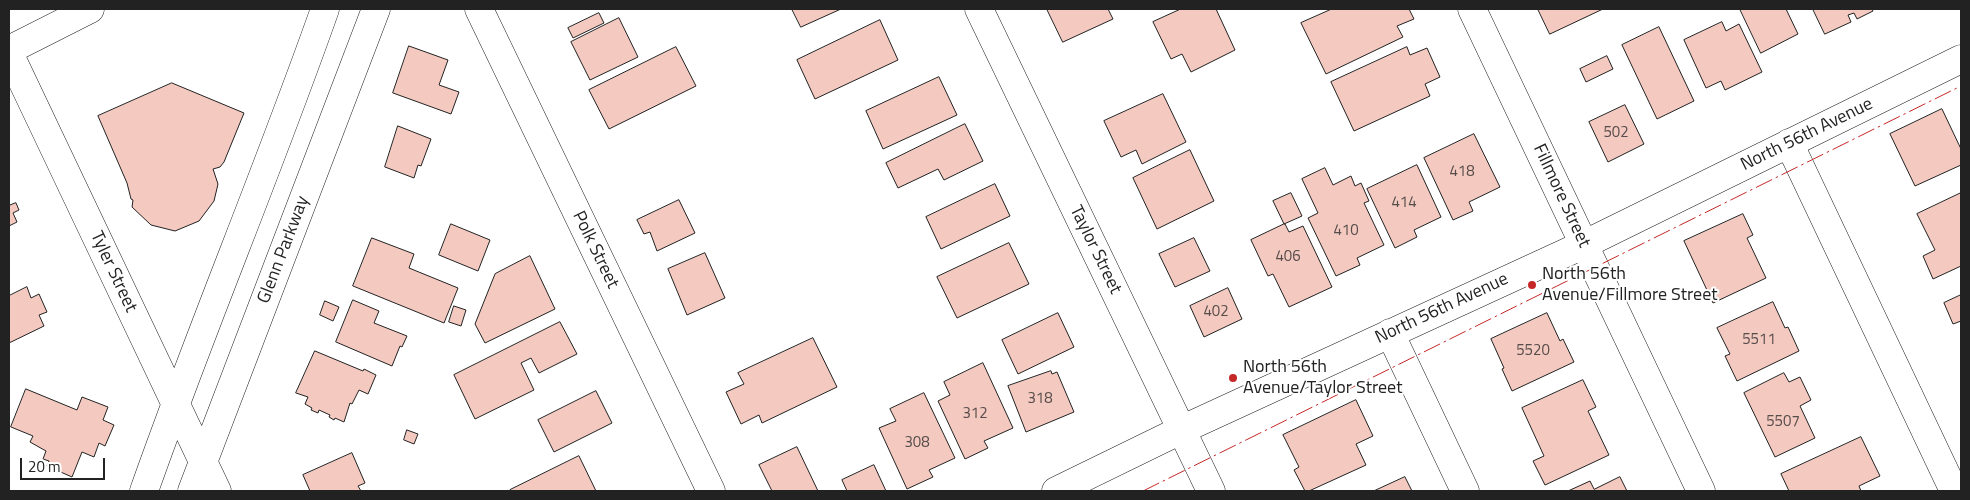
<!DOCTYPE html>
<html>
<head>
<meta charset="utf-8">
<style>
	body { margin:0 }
	#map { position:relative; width:1970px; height:500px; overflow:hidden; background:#fff; font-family:"Titillium Web",sans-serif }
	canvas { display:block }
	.frame { position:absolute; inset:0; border:10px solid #222; pointer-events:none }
	.scale { position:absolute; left:20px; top:458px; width:85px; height:22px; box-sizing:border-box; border:2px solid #222; border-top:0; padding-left:6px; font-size:15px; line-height:18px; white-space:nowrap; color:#222; -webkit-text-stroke:4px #fff; paint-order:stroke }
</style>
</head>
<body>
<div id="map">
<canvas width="1970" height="500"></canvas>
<div class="frame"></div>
<div class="scale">20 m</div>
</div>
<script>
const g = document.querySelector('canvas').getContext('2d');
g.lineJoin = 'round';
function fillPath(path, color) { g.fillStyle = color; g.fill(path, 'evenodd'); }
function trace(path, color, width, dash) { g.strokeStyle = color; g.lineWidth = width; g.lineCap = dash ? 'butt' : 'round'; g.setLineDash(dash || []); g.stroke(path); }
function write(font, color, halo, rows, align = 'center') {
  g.font = font + ' "Titillium Web",sans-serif'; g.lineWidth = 4; g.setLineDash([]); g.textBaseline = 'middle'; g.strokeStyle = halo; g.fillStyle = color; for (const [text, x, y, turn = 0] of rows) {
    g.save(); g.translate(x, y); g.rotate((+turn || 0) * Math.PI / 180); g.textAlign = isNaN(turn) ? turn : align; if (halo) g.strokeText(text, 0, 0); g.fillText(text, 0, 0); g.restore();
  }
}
const building = new Path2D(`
	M792 9H841L801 27Z
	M1047 9H1108L1113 19 1063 42Z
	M1181 9H1216L1235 50 1191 72 1182 54 1171 59 1153 22Z
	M1332 9H1409L1414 19 1397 26 1403 37 1326 74 1301 23Z
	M1538 9H1603L1550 34Z
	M1740 9H1786L1798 34 1761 53Z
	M1813 9H1872L1873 11 1857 19 1854 13 1848 15 1851 22 1825 34Z
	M599 13 604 23 573 38 568 28Z
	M619 18 638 57 590 80 571 42Z
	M880 20 898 60 815 99 797 60Z
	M1722 22 1726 31 1739 24 1762 72 1725 90 1721 81 1706 88 1684 40Z
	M1659 27 1694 101 1657 119 1622 45Z
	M409 46 448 60 439 85 459 92 451 114 393 93Z
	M676 47 696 86 609 129 589 90Z
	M1407 47 1410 55 1427 48 1440 77 1425 84 1430 96 1354 131 1331 82Z
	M1607 56 1613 69 1586 82 1580 69Z
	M939 77 957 115 883 149 866 111Z
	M172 83 244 113 224 162 220 167 213 169 218 184 214 201 199 221 175 231 151 225 132 207 133 200 131 199 127 183 98 116Z
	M1163 94 1186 142 1142 164 1136 150 1121 157 1104 121Z
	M1625 105 1644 144 1608 162 1589 122Z
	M1942 109 1961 149V165L1915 186 1890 134Z
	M965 124 983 161 944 180 938 169 898 188 886 163Z
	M398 126 431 139 421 166 418 165 414 178 385 167Z
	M1474 134 1500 187 1469 202 1473 211 1453 220 1424 158Z
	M1190 150 1214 201 1157 229 1133 178Z
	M1417 165 1441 217 1414 230 1417 237 1395 248 1367 189Z
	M1325 168 1333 185 1351 176 1355 186 1361 183 1369 201 1364 203 1384 245 1357 258 1360 265 1336 276 1308 218 1318 213 1302 179Z
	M995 184 1010 216 941 249 926 217Z
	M1291 193 1302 216 1284 224 1273 201Z
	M1961 193V266L1933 279 1923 256 1935 250 1917 214Z
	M679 200 695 233 657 251 650 232 644 234 637 220Z
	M16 203 19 210 13 213 17 222 9 226V204V205Z
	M1743 214 1753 235 1747 238 1766 278 1713 303 1684 241Z
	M451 224 490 240 478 271 439 255Z
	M1284 224H1285L1289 232 1303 226 1332 287 1289 307 1273 274 1268 276 1251 240Z
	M372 238 414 254 409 268 458 288 444 323 353 286Z
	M1194 238 1210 271 1175 287 1159 254Z
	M1009 243 1029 284 957 318 937 277Z
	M705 253 725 298 687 315 668 269Z
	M530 256 555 309 485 343 475 324 495 274Z
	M27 287 31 298 39 294 47 312 39 315 44 326 9 343V296Z
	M1228 288 1242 319 1204 337 1190 306Z
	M1961 295V321L1953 324 1944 303Z
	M353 300 379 311 374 323 407 336 402 347 400 346 392 366 336 342Z
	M325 301 339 307 333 321 320 315Z
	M1773 302 1785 328 1788 327 1799 351 1737 381 1725 356 1730 354 1717 328Z
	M454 306 466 310 461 326 449 322Z
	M1058 313 1074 347 1018 374 1002 340Z
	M1547 313 1560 341 1563 339 1574 362 1512 391 1502 369 1504 368 1491 339Z
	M560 322 577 354 539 373 531 358 521 363 534 390 475 419 454 375Z
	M813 338 837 387 762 423 759 415 741 424 726 392 744 384 738 373Z
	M315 351 363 371 364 369 376 375 368 394 359 390 352 404 350 403 344 422 335 418 334 420 329 417 330 415 319 410 318 413 311 410 312 408 305 404 308 397 296 393Z
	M983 363 1013 428 984 441 988 448 965 459 938 401 950 395 944 382Z
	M1051 371 1052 374 1057 372 1074 412 1026 432 1008 386Z
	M1784 373 1789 382 1800 377 1811 400 1800 406 1815 438 1775 457 1744 393Z
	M1583 380 1596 407 1588 411 1609 455 1545 485 1533 461 1544 456 1522 408Z
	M26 389 77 410 82 397 108 407 103 420 114 425 105 446 99 443 94 457 82 452 72 477 47 466 49 461 43 459 46 451 30 442 33 436 11 427Z
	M596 391 612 423 554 452 538 420Z
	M924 393 955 458 929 470 933 477 907 489 879 428 896 421 890 409Z
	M1356 400 1373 436 1356 444 1366 465 1309 491H1305L1294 470 1299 467 1283 435Z
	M407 430 418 434 414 444 404 440Z
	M1861 437 1880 476 1859 486 1861 491H1789L1781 474Z
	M797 447 818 491H772L759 465Z
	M352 453 365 483 358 486 361 491H310L303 475Z
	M579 456 596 491H510V490Z
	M874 465 886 491H847L842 480Z
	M1405 477 1412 491H1374Z
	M1620 477 1627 491H1568L1590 481 1594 489Z`);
fillPath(building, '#f3c9c0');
trace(building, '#222', 1);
const minor = new Path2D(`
	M479 9 711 491
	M979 9 1211 491
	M1472 9 1701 491
	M9 50 90 9
	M9 53 217 491
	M1789 143 1954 491
	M1390 333 1465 491
	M144 491C201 329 268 171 325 9
	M192 491 376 9
	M1056 491 1181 430 1585 244 1961 59`);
trace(minor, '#222', 29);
trace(minor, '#fff', 28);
trace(new Path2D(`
	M1143 491 1961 86`), '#c62828', 1, [18, 4, 2.5, 4]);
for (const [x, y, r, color] of [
	[1532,285,5,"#c62828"],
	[1233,378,5,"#c62828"]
]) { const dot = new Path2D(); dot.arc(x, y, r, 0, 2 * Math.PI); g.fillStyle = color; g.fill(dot); trace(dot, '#fff', 2); }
write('15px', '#564c4a', null, [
	["502",1616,133],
	["418",1462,172],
	["414",1404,203],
	["410",1346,231],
	["406",1288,257],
	["402",1216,312],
	["5511",1759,340],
	["5520",1533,351],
	["318",1040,399],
	["312",975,414],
	["5507",1783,422],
	["308",917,443]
]);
write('18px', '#222', '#fff', [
	["North 56th Avenue",1807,135,-26],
	["Fillmore Street",1561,196,65],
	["Glenn Parkway",284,250,-69],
	["Polk Street",595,250,64],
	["Taylor Street",1095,250,64],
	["Tyler Street",113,272,65],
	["North 56th Avenue",1442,309,-25]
]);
write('18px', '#222', '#fff', [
	["North 56th",1542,275],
	["Avenue/Fillmore Street",1542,296],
	["North 56th",1243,368],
	["Avenue/Taylor Street",1243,389]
], 'left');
</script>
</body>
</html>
